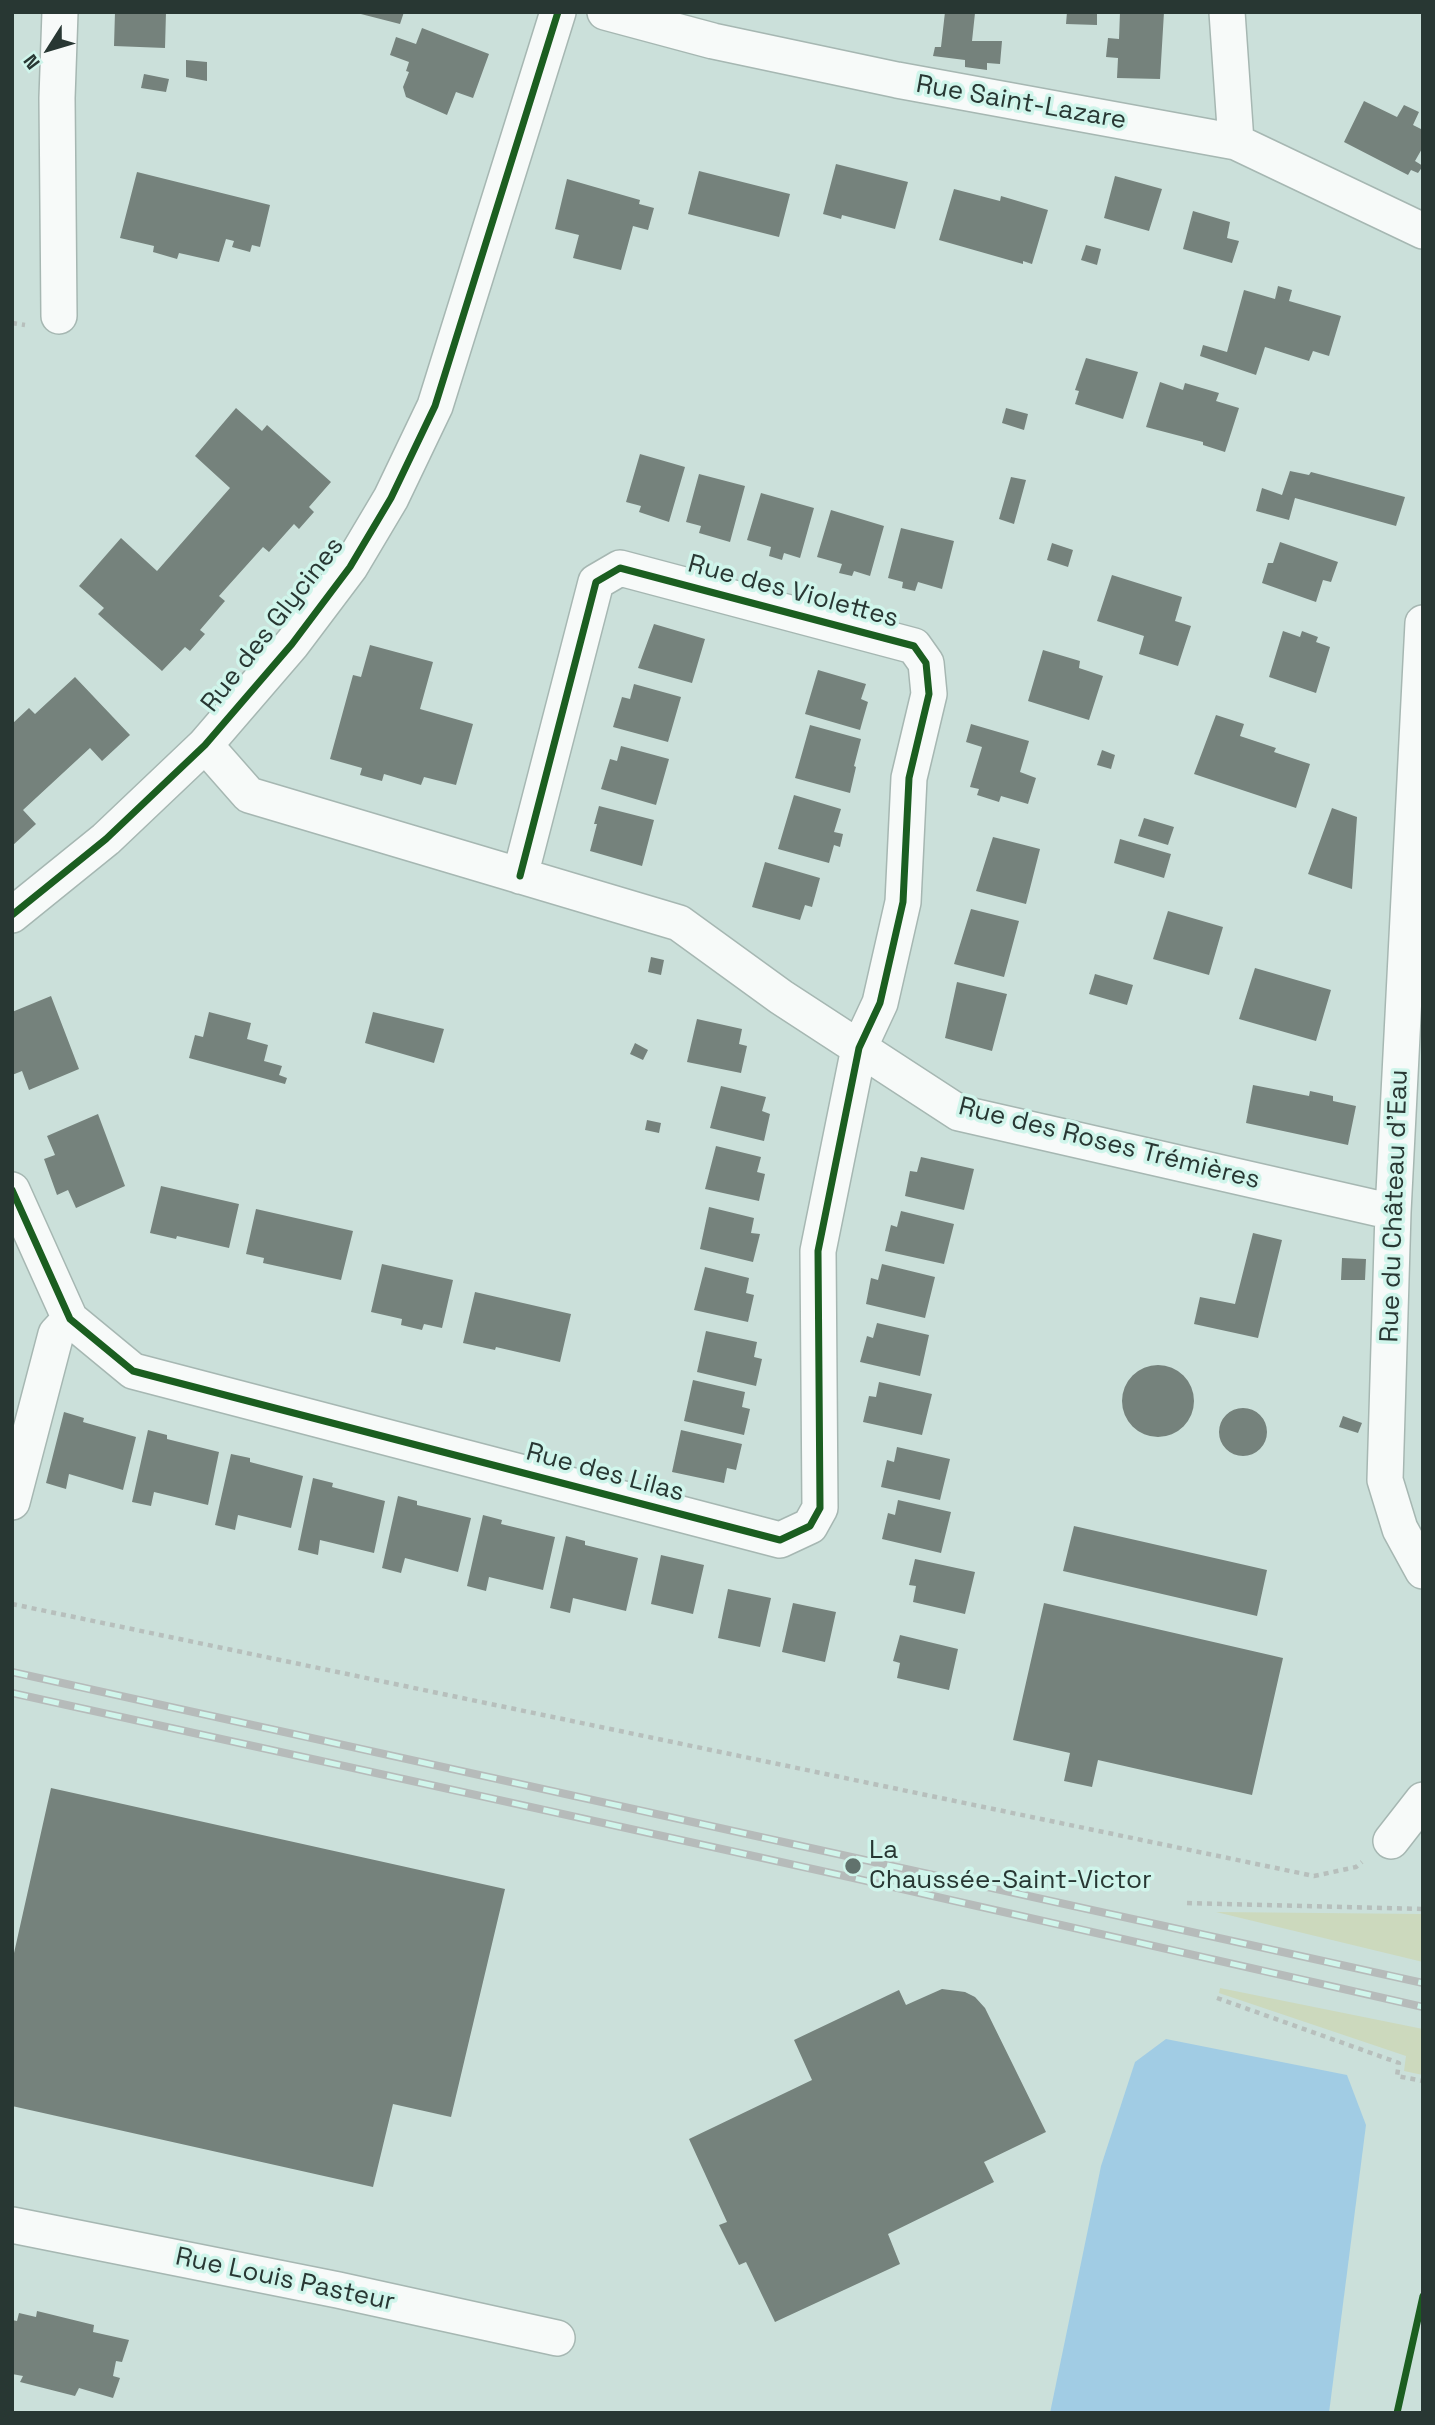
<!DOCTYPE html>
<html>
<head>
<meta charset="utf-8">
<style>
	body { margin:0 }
	#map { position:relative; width:1435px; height:2425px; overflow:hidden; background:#cbe0da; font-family:"Space Grotesk",sans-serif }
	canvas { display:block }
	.frame { position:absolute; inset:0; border:14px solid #283733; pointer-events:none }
	.north { position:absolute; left:14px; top:14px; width:70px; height:70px; -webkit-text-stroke:5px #d0f5eb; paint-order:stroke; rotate:233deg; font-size:19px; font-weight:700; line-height:28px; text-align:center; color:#283733 }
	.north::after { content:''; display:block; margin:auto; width:24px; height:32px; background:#283733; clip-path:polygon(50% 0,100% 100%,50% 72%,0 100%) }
</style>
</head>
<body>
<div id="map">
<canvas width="1435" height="2425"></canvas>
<div class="frame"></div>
<div class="north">N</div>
</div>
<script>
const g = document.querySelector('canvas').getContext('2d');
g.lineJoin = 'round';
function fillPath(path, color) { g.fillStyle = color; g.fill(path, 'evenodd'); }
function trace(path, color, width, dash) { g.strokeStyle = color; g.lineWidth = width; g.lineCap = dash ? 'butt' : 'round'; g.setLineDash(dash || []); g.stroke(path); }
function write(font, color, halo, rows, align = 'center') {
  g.font = font + ' "Space Grotesk",sans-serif'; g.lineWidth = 7; g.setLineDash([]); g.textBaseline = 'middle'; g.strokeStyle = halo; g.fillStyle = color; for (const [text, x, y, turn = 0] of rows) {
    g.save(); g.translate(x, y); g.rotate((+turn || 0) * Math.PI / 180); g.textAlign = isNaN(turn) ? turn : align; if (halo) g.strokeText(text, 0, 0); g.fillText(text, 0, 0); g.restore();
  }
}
fillPath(new Path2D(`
	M1216 1912 1423 1914V1962Z
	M1220 1988 1423 2029V2075L1404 2071 1406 2056 1219 1993Z`), '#ccd9bd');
fillPath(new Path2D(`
	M1166 2039 1347 2075 1366 2125 1329 2413H1050L1101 2166 1135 2062Z`), '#a1cce4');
fillPath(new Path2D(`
	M115 12H166L165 48 114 46Z
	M404 12 400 24 357 13V12Z
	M945 12 975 13 972 41H1002L1000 64 987 63V70L965 67V60L933 56 935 47H941Z
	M1067 12H1097V25L1066 24Z
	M1120 12H1164L1160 79 1117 78 1118 58 1106 57 1108 38 1119 39Z
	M422 28 489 54 473 98 456 92 447 115 406 97 403 87 409 72 406 71 409 62 390 55 396 37 416 44Z
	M186 60 207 62V81L186 77Z
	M144 74 169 79 166 92 141 88Z
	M1364 101 1397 117 1404 105 1419 112 1413 125 1423 130V147L1415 161 1423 166 1418 173 1411 170 1408 175 1344 142Z
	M836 164 908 182 895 229 842 215 841 219 823 214Z
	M699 171 790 194 779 237 688 214Z
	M137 172 270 205 260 247 252 245 250 252 232 247 234 241 226 239 219 262 179 253 177 259 153 252 154 246 120 238Z
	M1115 176 1162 189 1149 231 1104 218Z
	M567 179 640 200 639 204 654 208 648 230 633 226 621 270 573 258 579 235 555 229Z
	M954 189 1000 201 1001 196 1048 210 1032 264 1023 261V264L939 240Z
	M1193 211 1230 222 1227 238 1239 241 1232 263 1183 249Z
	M1086 245 1101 249 1097 265 1081 260Z
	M1278 286 1292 290 1289 301 1341 316 1329 356 1313 351 1309 361 1265 347 1256 375 1200 356 1203 345 1227 352 1244 290 1275 299Z
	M1086 358 1138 372 1123 419 1075 404 1079 391 1075 390Z
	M1160 382 1183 390 1185 383 1219 393 1216 401 1239 408 1225 452 1203 445V442L1146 427Z
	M236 408 262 431 267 425 331 482 309 507 314 512 299 529 294 524 269 552 263 547 219 596 225 601 200 630 205 634 190 651 185 647 162 671 98 614 104 608 79 586 121 538 157 571 230 488 195 456Z
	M1006 408 1028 414 1024 430 1002 423Z
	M640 454 685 467 669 522 639 512 641 506 626 502Z
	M1290 471 1309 475 1311 472 1405 497 1396 526 1295 498 1289 520 1256 511 1262 488 1282 495Z
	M699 474 745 486 730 542 699 533 701 526 686 522Z
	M1011 477 1026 480 1014 524 999 519Z
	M761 493 814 508 800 558 784 553 782 560 769 556 771 547 747 540Z
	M831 510 884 526 870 576 854 571 852 576 839 573 842 564 817 557Z
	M901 528 954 541 942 589 918 582 915 591 902 588 903 582 888 578Z
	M1280 542 1338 562 1331 582 1323 580 1316 602 1262 583 1268 563H1273Z
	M1052 543 1073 550 1068 567 1047 560Z
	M1112 575 1182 597 1175 621 1191 626 1178 666 1139 654 1144 636 1097 621Z
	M654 624 705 639 692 683 638 668Z
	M1283 631 1300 637 1302 631 1318 637 1316 642 1330 647 1316 693 1269 677Z
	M370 645 433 662 420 709 473 724 456 785 424 777 421 785 384 774 382 781 360 775 362 768 330 759 353 675 361 677Z
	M1043 650 1080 661 1079 668 1103 676 1089 720 1028 701Z
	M818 670 866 684 861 699 868 702 860 730 805 714Z
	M75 677 130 735 102 761 90 748 23 810 36 824 12 846V724L29 708 35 714Z
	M634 684 681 697 668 742 613 727 622 697 630 699Z
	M1216 715 1244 724 1240 736 1276 748 1274 752 1310 764 1296 808 1194 774Z
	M971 724 1029 741 1020 772 1036 778 1028 804 1001 796 999 802 977 795 979 789 970 787 982 747 966 742Z
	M810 725 861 739 854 766 856 767 850 793 795 778Z
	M621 746 669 759 656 805 601 789 610 759 617 761Z
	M1102 750 1115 755 1111 769 1097 765Z
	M794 795 841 809 834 832 843 834 840 847 834 845 829 863 778 849Z
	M599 806 654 820 642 866 590 851 597 824H594Z
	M1332 808 1357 817 1352 889 1308 874Z
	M1144 818 1174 827 1168 845 1138 836Z
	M993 837 1040 849 1026 904 976 891Z
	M1120 839 1171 854 1164 878 1114 863Z
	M765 862 820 878 812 907 805 905 800 920 752 907Z
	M971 909 1019 921 1004 977 954 964Z
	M1168 911 1223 927 1209 975 1153 959Z
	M651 957 664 960 661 975 648 972Z
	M1255 968 1331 990 1316 1041 1239 1019Z
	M1095 974 1133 985 1127 1005 1089 994Z
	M957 982 1007 994 992 1051 945 1038Z
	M51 996 79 1069 29 1090 22 1071 12 1075V1012Z
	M209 1012 251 1023 247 1039 268 1045 264 1061 282 1066 279 1075 287 1078 285 1084 189 1058 195 1035 203 1037Z
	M373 1012 444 1029 434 1063 365 1043Z
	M697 1019 742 1029 739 1044 747 1046 741 1073 687 1062Z
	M635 1043 648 1050 643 1060 630 1054Z
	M1253 1085 1309 1096 1310 1091 1333 1096V1101L1356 1106 1348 1145 1246 1123Z
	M721 1086 766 1097 762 1111 770 1114 764 1141 710 1128Z
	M98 1114 125 1186 76 1208 68 1190 57 1195 44 1159 55 1155 47 1136Z
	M647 1120 661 1123 659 1133 645 1130Z
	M716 1146 761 1157 757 1172 765 1174 759 1201 705 1189Z
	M921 1157 974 1169 964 1210 905 1196 910 1171 917 1172Z
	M161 1186 239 1204 229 1248 177 1236 176 1239 150 1233Z
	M709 1207 754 1218 751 1233 760 1234 753 1262 700 1249Z
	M256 1209 353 1231 341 1280 263 1263 264 1258 246 1254Z
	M901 1211 954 1224 944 1264 885 1251 891 1225 897 1227Z
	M1253 1233 1282 1240 1258 1338 1194 1324 1200 1297 1235 1304Z
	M1342 1258 1366 1259 1365 1280H1341Z
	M382 1264 453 1280 442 1328 424 1324 422 1330 401 1325 402 1319 371 1312Z
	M882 1264 935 1277 925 1318 866 1304 871 1278 878 1280Z
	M705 1267 749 1278 746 1293 754 1295 748 1322 694 1310Z
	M475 1292 571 1314 560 1362 496 1347 495 1350 463 1343Z
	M877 1323 929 1335 920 1376 860 1362 867 1336 873 1338Z
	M706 1331 757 1342 754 1357 762 1359 756 1386 697 1372Z
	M1122 1401a36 36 0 1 1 72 0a36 36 0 1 1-72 0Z
	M693 1380 745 1392 742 1407 750 1409 744 1435 684 1421Z
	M879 1382 932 1394 922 1435 863 1422 869 1396 876 1397Z
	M1219 1432a24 24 0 1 1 48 0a24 24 0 1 1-48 0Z
	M64 1412 84 1418 83 1422 136 1437 123 1490 69 1474 66 1489 46 1483Z
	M1343 1416 1362 1423 1358 1433 1339 1427Z
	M148 1430 167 1435V1439L219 1452 208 1505 154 1492 151 1506 132 1502Z
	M681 1430 742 1444 736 1470 727 1468 724 1483 672 1472Z
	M897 1447 950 1459 940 1500 881 1487 887 1460 894 1462Z
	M231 1454 250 1458V1462L303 1476 291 1528 238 1515 235 1530 215 1525Z
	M313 1478 333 1483 332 1487 385 1501 374 1553 320 1540 318 1555 298 1550Z
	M398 1496 417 1501V1505L471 1518 458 1572 405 1558 401 1573 382 1568Z
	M898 1500 951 1512 941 1553 882 1539 888 1513 895 1515Z
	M483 1515 502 1520 501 1524 555 1537 543 1590 489 1577 486 1591 467 1586Z
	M1074 1526 1267 1570 1257 1616 1063 1571Z
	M566 1536 585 1541V1545L638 1558 626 1611 573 1598 570 1613 550 1608Z
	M661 1555 704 1565 693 1614 651 1604Z
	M915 1559 975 1572 965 1614 913 1602 916 1586 909 1585Z
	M728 1589 771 1598 760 1647 718 1638Z
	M793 1603 836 1612 825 1662 782 1652Z
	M1044 1603 1283 1658 1252 1795 1098 1760 1092 1787 1064 1781 1070 1753 1013 1740Z
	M900 1635 958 1649 949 1690 897 1678 900 1663 893 1661Z
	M51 1788 505 1889 451 2117 393 2104 373 2187 12 2106V1962Z
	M942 1989 965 1992 975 1997 985 2008 1046 2132 984 2162 994 2182 888 2234 900 2264 775 2322 746 2262 739 2265 719 2225 727 2222 689 2139 812 2080 794 2040 899 1990 906 2005Z
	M37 2311 94 2325 93 2332 129 2340 122 2362 116 2361 113 2376 120 2378 113 2398 79 2388 75 2396 20 2382 23 2376 12 2374V2320L17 2321 19 2313 36 2317Z`), '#75827c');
const minor = new Path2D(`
	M605 12 713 41 897 80 1236 142 1423 231
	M1227 12 1236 142
	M59 316 57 98 60 12
	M1423 623 1393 1212 1385 1480 1400 1529 1423 1571
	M205 745 249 795 679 923 781 997 959 1113 1393 1212
	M12 915 106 839 205 745 292 644 350 567 391 498 435 406 558 12
	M12 1190 70 1319 133 1371 780 1540 810 1526 820 1508 818 1251 859 1048 880 1003 903 902 909 778 929 694 926 663 914 646 620 568 596 582 520 876
	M12 1502 56 1334 70 1319
	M1391 1841 1423 1800
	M12 2225 338 2290 557 2338`);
trace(minor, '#a6b7b2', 38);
trace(new Path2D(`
	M12 323 25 325
	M12 1604 1314 1876 1356 1867 1362 1862
	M1187 1903 1423 1909
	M1217 1998 1399 2063 1397 2076 1423 2081`), '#b7bfbc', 4.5, [5, 5]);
trace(minor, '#f7faf9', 35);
const rail = new Path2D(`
	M12 1672 1423 1983
	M12 1693 849 1877 1423 2007`);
trace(rail, '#b6bbba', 8);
trace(rail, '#d0f5eb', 5, [16]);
trace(new Path2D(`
	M12 915 106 839 205 745 292 644 350 567 391 498 435 406 558 12
	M12 1190 70 1319 133 1371 780 1540 810 1526 820 1508 818 1251 859 1048 880 1003 903 902 909 778 929 694 926 663 914 646 620 568 596 582 520 876
	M1397 2413 1423 2296`), '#1b5e20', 7);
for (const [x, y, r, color] of [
	[853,1866,9,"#61726d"]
]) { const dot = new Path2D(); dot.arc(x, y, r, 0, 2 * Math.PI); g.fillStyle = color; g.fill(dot); trace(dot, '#d0f5eb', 2.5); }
write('26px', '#283733', '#d0f5eb', [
	["Rue Saint-Lazare",1021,103,10],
	["Rue des Violettes",793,592,15],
	["Rue des Glycines",273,625,-52],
	["Rue des Roses Trémières",1109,1144,14],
	["Rue du Château d'Eau",1395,1206,-88],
	["Rue des Lilas",605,1473,15],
	["Rue Louis Pasteur",285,2280,12]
]);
write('26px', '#283733', '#d0f5eb', [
	["La",869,1851],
	["Chaussée-Saint-Victor",869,1881]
], 'left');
</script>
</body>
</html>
